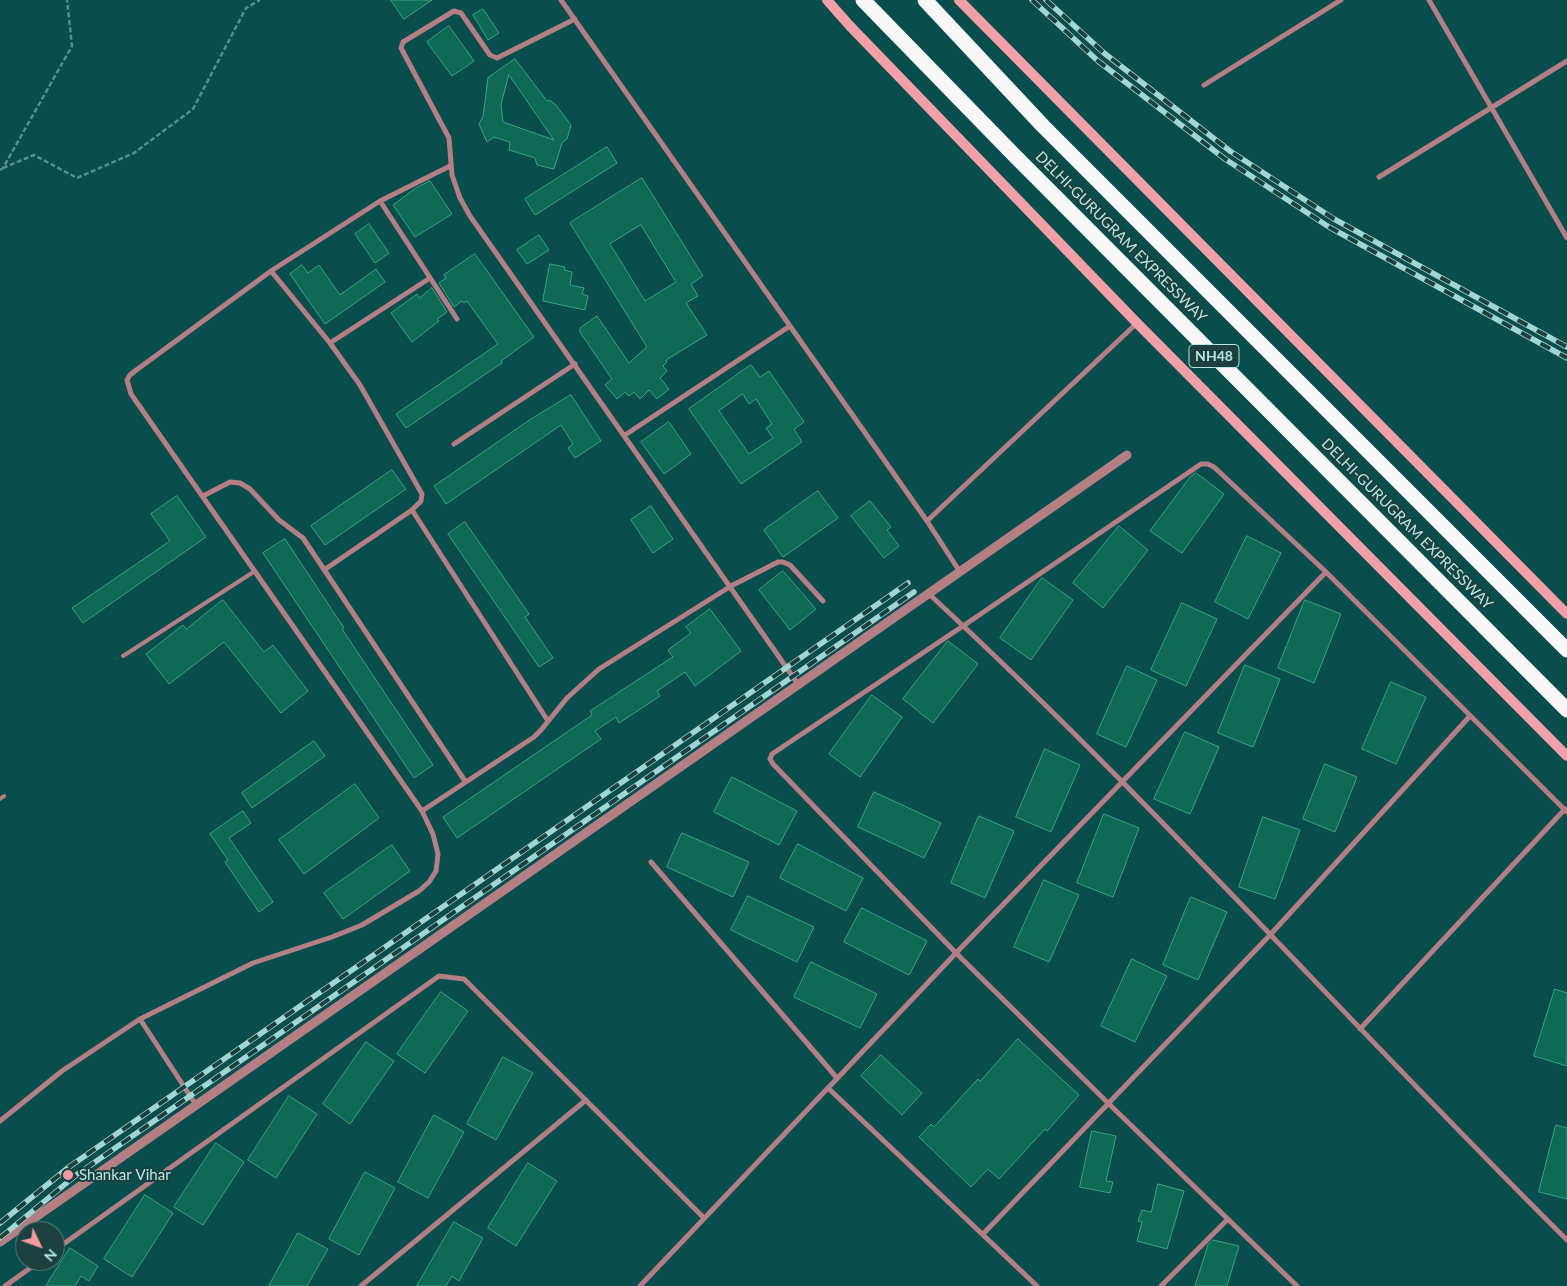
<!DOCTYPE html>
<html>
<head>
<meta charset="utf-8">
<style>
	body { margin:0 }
	#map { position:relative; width:1567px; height:1286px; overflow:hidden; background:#094d4c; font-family:Lato,sans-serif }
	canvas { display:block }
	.north { position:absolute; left:15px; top:1221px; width:50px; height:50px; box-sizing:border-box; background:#1b403e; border:1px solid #598381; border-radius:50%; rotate:132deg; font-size:14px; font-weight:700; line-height:20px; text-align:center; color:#b5e8e5 }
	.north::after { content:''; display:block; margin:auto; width:18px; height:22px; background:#f49aa5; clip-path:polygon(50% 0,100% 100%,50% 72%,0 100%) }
</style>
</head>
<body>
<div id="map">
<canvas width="1567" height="1286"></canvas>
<div class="north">N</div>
</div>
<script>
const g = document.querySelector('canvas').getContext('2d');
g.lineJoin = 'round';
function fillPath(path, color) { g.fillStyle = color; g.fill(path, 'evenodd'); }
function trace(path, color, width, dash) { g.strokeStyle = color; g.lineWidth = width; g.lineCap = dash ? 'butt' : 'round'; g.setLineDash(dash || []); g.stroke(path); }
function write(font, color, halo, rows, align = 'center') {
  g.font = font + ' Lato,sans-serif'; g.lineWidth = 4; g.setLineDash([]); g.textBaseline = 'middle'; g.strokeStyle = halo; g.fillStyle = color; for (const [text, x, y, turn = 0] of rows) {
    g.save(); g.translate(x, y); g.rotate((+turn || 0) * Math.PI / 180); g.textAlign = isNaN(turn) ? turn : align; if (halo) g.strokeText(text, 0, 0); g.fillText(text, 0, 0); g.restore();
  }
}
const building = new Path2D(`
	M391 0H432L404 19Z
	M483 9 499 33 488 40 473 15Z
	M449 26 474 61 452 76 427 42Z
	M515 59 547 101 549 100 555 104 571 125 567 139 562 143 554 169 537 165 535 158 509 150 510 142 494 137 487 142 479 124 483 117 488 78ZM509 75 554 140 503 122 501 105Z
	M607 147 617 163 535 215 525 199Z
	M642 178 703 276 691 284 698 296 686 303 707 335 666 360 667 362 663 366 667 371 660 378 669 389 657 399 649 390 640 399 634 392 629 396 625 392 617 399 605 385 612 379 580 332V328L597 316 629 363 647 347 570 223ZM641 225 676 282 645 301 610 244Z
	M430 181 452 214 415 237 393 205 416 188Z
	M369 224 389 253 375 263 355 234Z
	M539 235 549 250 527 264 517 250Z
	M475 254 534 337 501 361 502 363 406 428 396 414 498 344 467 301 464 303 462 301 454 307 439 283 446 278 444 275Z
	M550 264 565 267 564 270 572 272 570 285 584 288 582 294 588 296 585 310 543 301Z
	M302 265 308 273 319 265 340 295 376 269 385 282 325 324 290 274Z
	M432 288 447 312 437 319 439 321 412 342 391 313 417 294 419 298Z
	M751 365 760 377 769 371 804 422 794 429 802 442 741 484 689 409ZM743 394 749 404 756 399 772 424 766 428 773 438 749 454 719 411Z
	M571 395 601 441 575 458 568 448 573 444 561 425 446 504 434 486 531 419Z
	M669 422 691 454 664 474 641 442Z
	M392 470 406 489 325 545 311 526Z
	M1196 473 1224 494 1182 553 1150 531 1190 477Z
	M818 491 838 518 783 557 764 530Z
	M177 496 206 537 83 623 72 608 170 541 151 514Z
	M870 501 891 527 887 530 899 546 884 558 851 516Z
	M651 506 673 539 653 553 631 520Z
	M465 522 529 614 525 617 553 658 539 667 448 534Z
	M1119 526 1148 550 1103 608 1073 583Z
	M1247 536 1281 553 1248 619 1215 602Z
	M285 539 344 628 342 629 384 692 433 765 414 778 263 553Z
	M783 571 816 609 790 630 759 590Z
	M1042 578 1073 600 1031 660 1000 638Z
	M223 600 264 652 273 645 308 691 281 713 224 642 169 684 146 654 183 625 186 629Z
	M1305 600 1341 614 1314 683 1278 668Z
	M1182 603 1217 619 1186 686 1151 670Z
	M710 609 741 651 695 686 685 672 657 691 660 696 619 723 616 717 595 731 601 739 457 838 443 817 592 715 590 711 673 657 668 650 691 633 686 627Z
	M948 641 978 664 933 723 903 699Z
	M1245 665 1280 679 1253 747 1218 733Z
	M1127 666 1157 680 1126 747 1097 734Z
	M1391 682 1426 697 1396 764 1362 749Z
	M872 695 902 717 860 777 829 754Z
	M1185 732 1219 747 1190 814 1154 799Z
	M314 741 325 756 252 808 242 793Z
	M1045 749 1080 765 1051 832 1016 817Z
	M1325 764 1357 777 1335 832 1303 819Z
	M732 777 797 811 779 845 714 812Z
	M355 784 379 818 304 874 279 840Z
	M874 792 941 823 924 858 858 827Z
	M243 811 251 823 229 838 273 902 259 912 225 862 228 860 210 834Z
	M1104 814 1139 828 1113 897 1077 883Z
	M979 816 1014 831 985 898 951 883Z
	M1263 817 1300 830 1275 899 1239 887Z
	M682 833 749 862 733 897 667 867Z
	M798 844 863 878 846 911 780 878Z
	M392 845 410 871 343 919 324 893Z
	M1044 880 1079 895 1049 962 1014 947Z
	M748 896 814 927 797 962 731 930Z
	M1191 897 1227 912 1198 980 1163 965Z
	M862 908 927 941 909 975 844 942Z
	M1132 959 1167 976 1135 1042 1101 1026Z
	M811 962 877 994 860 1028 794 997Z
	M1555 989 1567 993V1066L1534 1056Z
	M441 992 468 1011 425 1073 397 1054Z
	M1018 1039 1079 1095 1047 1131 1045 1129 999 1179 988 1169 971 1187 919 1137 931 1124 934 1127 978 1079 980 1081Z
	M366 1042 394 1061 350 1124 323 1104Z
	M881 1055 922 1093 902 1115 861 1076Z
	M503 1057 533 1073 496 1140 467 1124Z
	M289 1096 317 1114 276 1178 248 1160Z
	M434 1115 464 1132 428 1198 398 1182Z
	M1556 1125 1567 1128V1199L1539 1192Z
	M1092 1131 1116 1136 1106 1181 1113 1182 1110 1193 1080 1187Z
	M216 1143 244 1162 203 1225 174 1207Z
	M528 1163 557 1181 516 1246 488 1228Z
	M365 1172 395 1188 359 1255 329 1239Z
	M1158 1184 1184 1191 1167 1249 1137 1241 1142 1222 1138 1221 1142 1210 1151 1212Z
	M145 1195 173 1213 132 1277 104 1259Z
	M454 1222 483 1238 459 1281 452 1276 446 1286H417Z
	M298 1233 328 1249 307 1286H269Z
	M1213 1240 1239 1246 1227 1286H1195L1208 1245Z
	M70 1248 98 1266 89 1281 81 1276 75 1286H46Z`);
fillPath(building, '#0e6955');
trace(building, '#3ba287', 1);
trace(new Path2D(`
	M3 168 34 155 77 178 134 153 193 109 246 8 260 0
	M0 170 3 168 72 46 67 0`), '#53908e', 2.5, [5, 2.5]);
trace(new Path2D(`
	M123 656 255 571
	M0 799 4 796`), '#b37f85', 4);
trace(new Path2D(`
	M561 0 927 521 960 572
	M1429 0 1567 238
	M575 19 497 58 490 55 461 13 454 11 403 42 401 48 449 138 452 175 460 198 470 216 798 684
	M1204 85 1341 0
	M1379 177 1567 61
	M380 201 457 319
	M271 271 330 343 360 385 422 494 421 501 412 510 324 570
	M330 343 430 278
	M625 435 790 326
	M454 444 575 364
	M203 496 230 482 240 483 250 489 279 520 303 538 465 781
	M412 510 548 721
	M927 521 1137 323
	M929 594C1151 799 1352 1027 1567 1240
	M422 811 534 737 541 730 567 698 599 669 731 586 778 562H783L790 565 823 601
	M651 862 837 1078
	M140 1019 196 1105
	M1360 1029 1565 809
	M828 1088 956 953 1326 572
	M0 1121 62 1071 140 1019 253 963 332 937 362 925 419 891 429 882 436 871 438 854 433 834 422 811 131 394 127 380 130 375 135 371 271 271 380 201 450 166
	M983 1234 1270 935 1470 716
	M55 1250 439 976 464 979 704 1218
	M5 1286 40 1261
	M361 1286 586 1100
	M640 1286 828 1088 1037 1286
	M1161 1286 1228 1219
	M1297 1286 1108 1103 956 953 773 764 770 759 772 754 963 626 1201 464H1208L1214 467 1326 572 1567 812`), '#b37f85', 5);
trace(new Path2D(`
	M0 1242 1127 455`), '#b37f85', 9);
trace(new Path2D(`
	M827 0 849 25 1137 323 1567 756
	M959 0 1567 614`), '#f19fa9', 10);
trace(new Path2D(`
	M863 0 1015 156 1567 710
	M925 0 1043 126 1567 650`), '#f7f7f7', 15);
const rail = new Path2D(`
	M1032 0 1098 61 1225 159 1329 227 1567 358
	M1046 0 1104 53 1230 151 1334 219 1567 347
	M0 1223 69 1167 908 583
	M0 1238 75 1176 914 592`);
trace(rail, '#a2d6d4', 5.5);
trace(rail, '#1b403e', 4, [11]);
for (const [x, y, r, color] of [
	[68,1175,6,"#f49aa5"]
]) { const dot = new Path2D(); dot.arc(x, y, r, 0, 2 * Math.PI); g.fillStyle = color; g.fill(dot); trace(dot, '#1b403e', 2); }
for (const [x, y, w] of [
	[1214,356,50]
]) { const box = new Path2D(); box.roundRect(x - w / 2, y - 11.5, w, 23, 4); g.fillStyle = '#1b403e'; g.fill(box); trace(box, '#b5e8e5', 1); }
write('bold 14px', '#b5e8e5', null, [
	["NH48",1214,356]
]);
write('15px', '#b5e8e5', '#1b403e', [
	["DELHI-GURUGRAM EXPRESSWAY",1121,237,45],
	["DELHI-GURUGRAM EXPRESSWAY",1407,524,45]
]);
write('15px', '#b5e8e5', '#1b403e', [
	["Shankar Vihar",79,1175]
], 'left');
</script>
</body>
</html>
